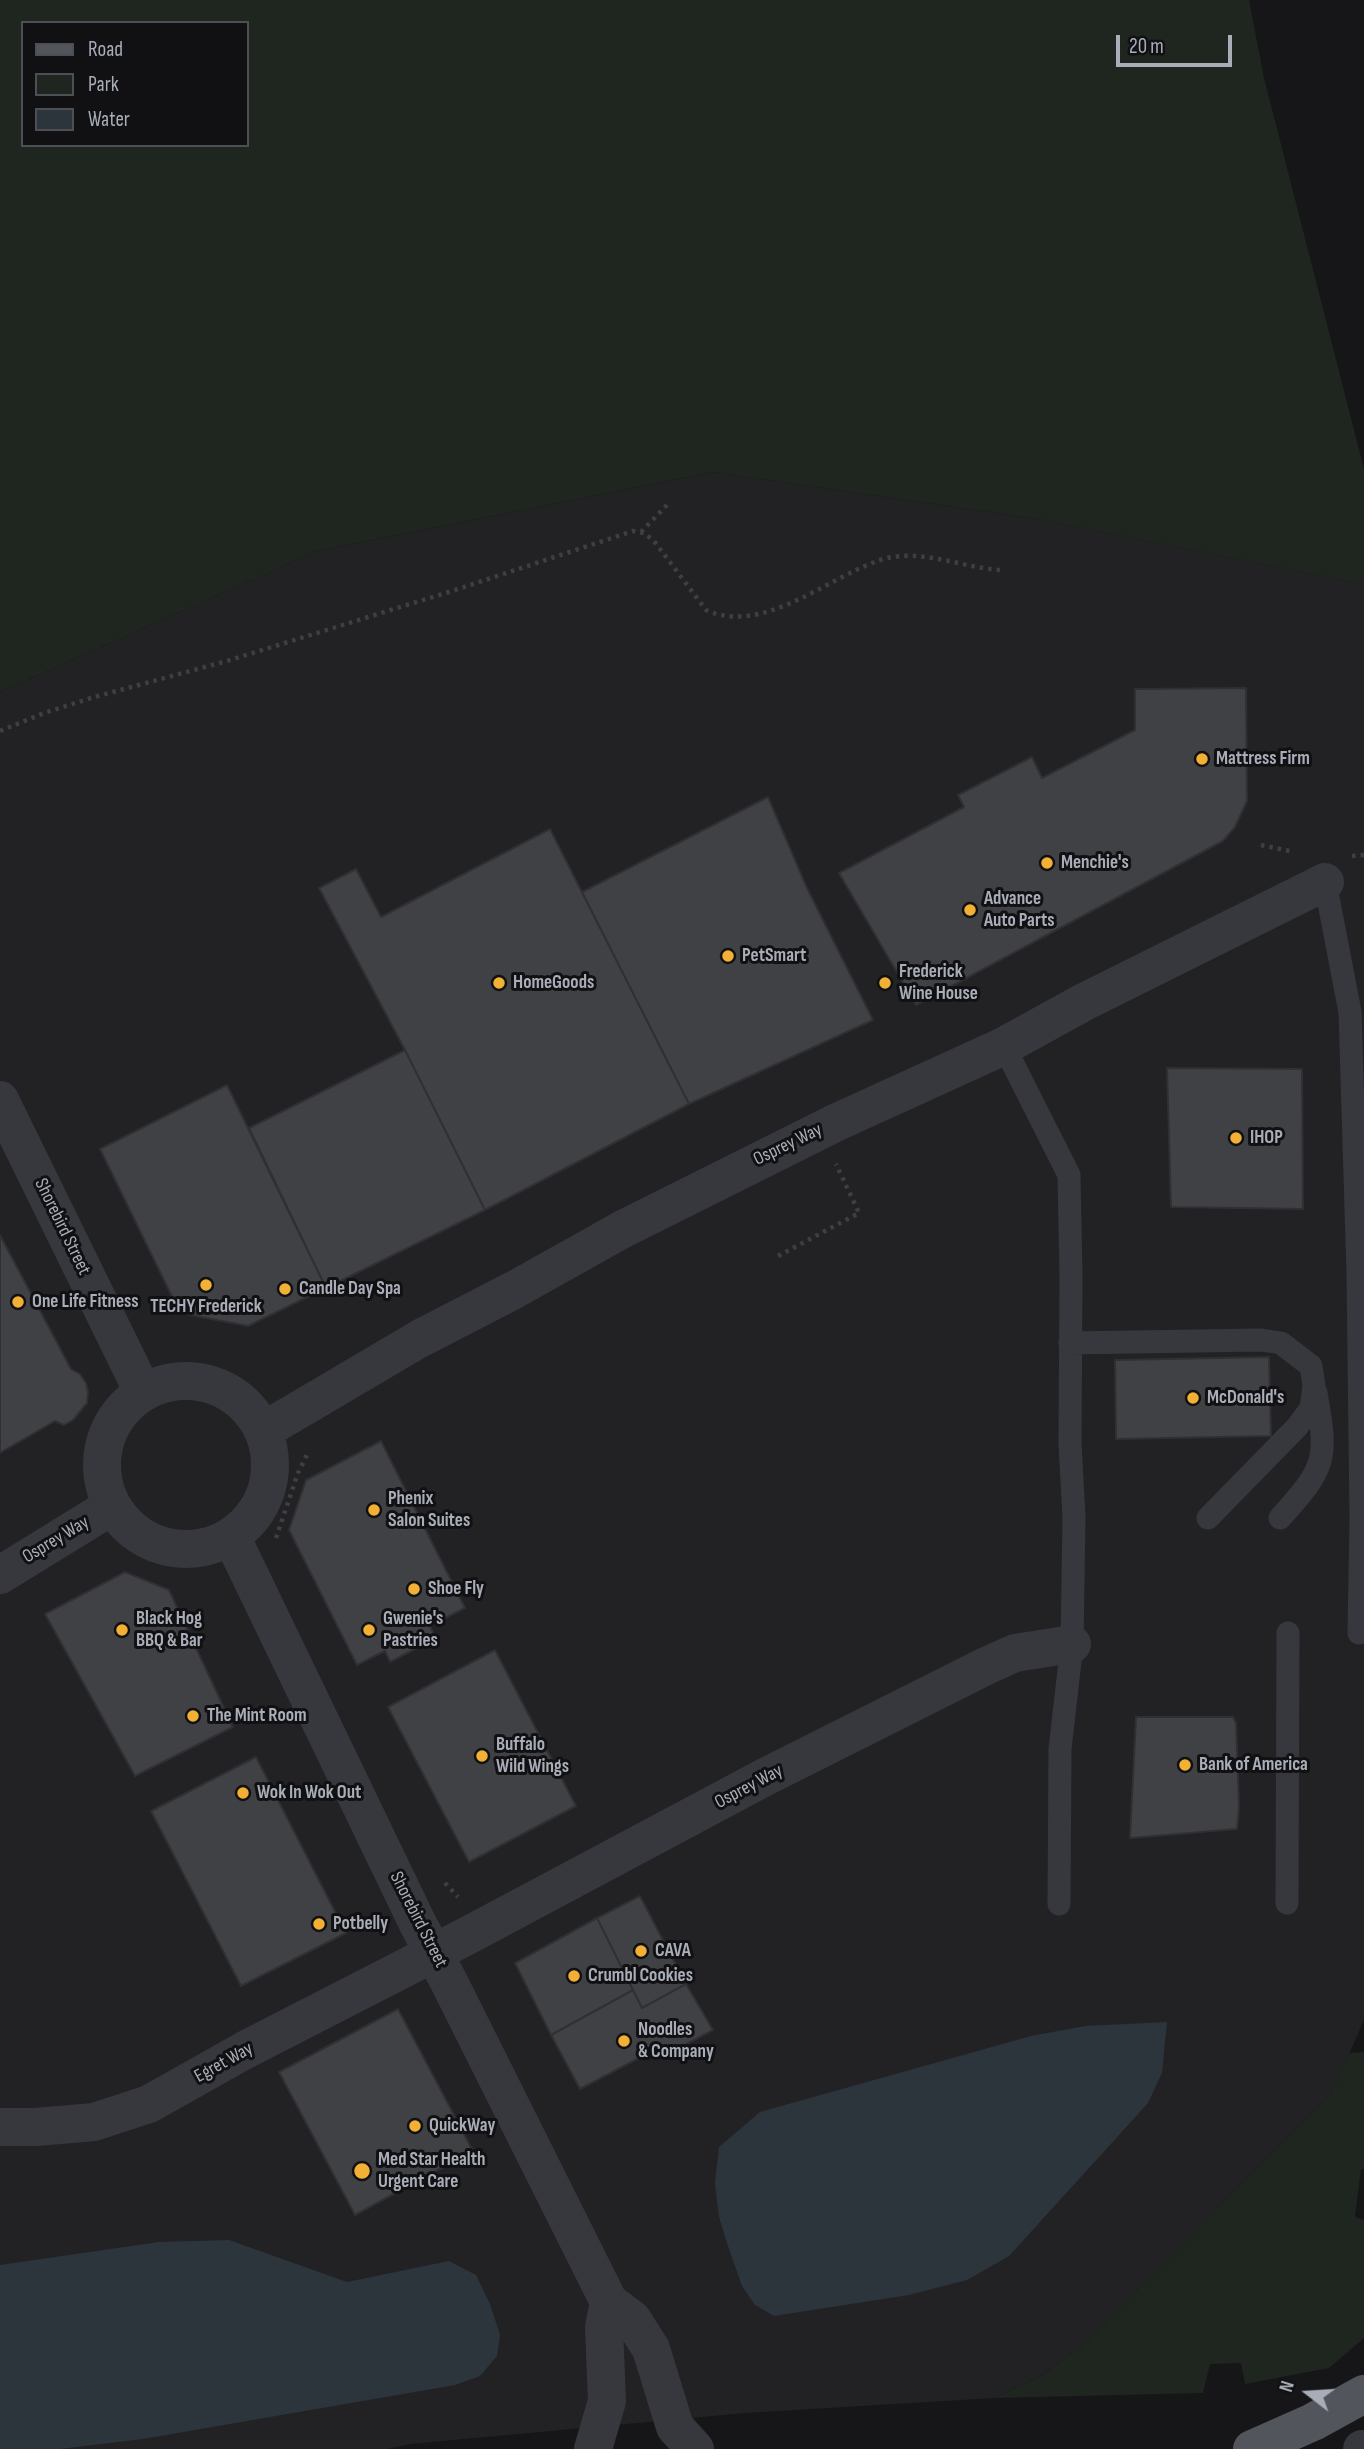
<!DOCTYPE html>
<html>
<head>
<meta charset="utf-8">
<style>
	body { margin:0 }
	#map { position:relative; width:1364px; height:2449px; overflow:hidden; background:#161618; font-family:"Sofia Sans Condensed",sans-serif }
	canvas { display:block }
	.legend { position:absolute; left:21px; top:21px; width:228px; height:126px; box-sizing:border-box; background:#111113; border:2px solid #4d4f55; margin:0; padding:9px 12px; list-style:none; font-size:21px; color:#a8adb8 }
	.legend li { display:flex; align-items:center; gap:14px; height:35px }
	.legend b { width:35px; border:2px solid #4d4f55 }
	.north { position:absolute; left:1273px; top:2358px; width:70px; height:70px; -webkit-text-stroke:5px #111113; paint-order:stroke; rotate:287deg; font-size:19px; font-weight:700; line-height:28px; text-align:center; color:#a8adb8 }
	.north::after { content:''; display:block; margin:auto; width:24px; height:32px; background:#a8adb8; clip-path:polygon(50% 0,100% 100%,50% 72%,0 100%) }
	.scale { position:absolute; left:1116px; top:35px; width:116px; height:32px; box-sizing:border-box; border:4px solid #a8adb8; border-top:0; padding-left:9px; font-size:21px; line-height:24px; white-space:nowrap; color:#a8adb8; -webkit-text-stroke:5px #111113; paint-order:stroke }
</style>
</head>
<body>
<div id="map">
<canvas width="1364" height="2449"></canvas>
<ul class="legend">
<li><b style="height:9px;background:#53555c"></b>Road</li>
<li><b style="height:19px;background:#1e261f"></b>Park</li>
<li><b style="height:19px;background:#2c353c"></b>Water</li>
</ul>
<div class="north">N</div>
<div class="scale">20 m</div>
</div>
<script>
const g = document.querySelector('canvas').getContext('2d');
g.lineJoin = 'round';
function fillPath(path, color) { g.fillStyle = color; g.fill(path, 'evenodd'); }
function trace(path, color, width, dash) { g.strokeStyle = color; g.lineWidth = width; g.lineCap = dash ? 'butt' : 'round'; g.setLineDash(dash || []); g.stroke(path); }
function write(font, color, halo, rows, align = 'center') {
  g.font = font + ' "Sofia Sans Condensed",sans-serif'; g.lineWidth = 6; g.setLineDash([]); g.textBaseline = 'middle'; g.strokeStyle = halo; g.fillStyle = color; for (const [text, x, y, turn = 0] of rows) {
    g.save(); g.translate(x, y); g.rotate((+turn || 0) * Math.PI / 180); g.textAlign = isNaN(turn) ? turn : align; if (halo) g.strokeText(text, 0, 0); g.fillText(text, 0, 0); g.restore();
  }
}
fillPath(new Path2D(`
	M713 472 1044 520 1364 584V2020L1332 2093 1079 2348 1042 2375 994 2398 745 2413 410 2444 387 2449H0V692L317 551Z`), '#222225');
fillPath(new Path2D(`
	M0 0H1249L1264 78 1364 469V584L1044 520 713 472 317 551 0 692ZM23 23H247V145H23Z
	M1364 2052V2169H1361L1355 2217 1364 2220V2338L1329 2368 1245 2384 1241 2363 1210 2364 1203 2393 994 2398 1042 2375 1079 2348 1332 2093 1349 2053Z`), '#1e261f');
fillPath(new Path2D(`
	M1167 2022 1162 2073 1148 2103 1009 2256 967 2280 909 2295 774 2316 755 2305 742 2286 728 2246 719 2217 715 2183 719 2147 760 2112 1031 2036 1085 2026Z
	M229 2240 347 2282 449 2261 476 2275 490 2304 500 2335 497 2356 480 2376 455 2385 143 2439 60 2449H0V2265L159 2242Z`), '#2c353c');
const building = new Path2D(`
	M1246 688 1247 801 1235 827 1223 841 916 1005 839 873 964 807 958 795 1032 757 1042 778 1135 730V689Z
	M768 797 807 888 873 1020 689 1104 582 892Z
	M550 829 689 1104 485 1210 405 1050 319 888 356 869 381 917Z
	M405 1050 485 1210 326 1288 249 1128Z
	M1167 1068 1302 1069 1303 1209 1171 1207Z
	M227 1085 326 1288 248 1326 180 1313 100 1149Z
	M0 1235 71 1369 80 1374 86 1383 88 1392 87 1403 73 1420 64 1425 55 1421 0 1453Z
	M1269 1357 1271 1436 1116 1439 1115 1360Z
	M381 1441 465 1608 430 1626 436 1638 390 1662 385 1651 357 1665 289 1530 306 1480Z
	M125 1572 169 1590 233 1727 135 1776 45 1614Z
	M495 1650 576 1806 469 1862 388 1707Z
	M1136 1717H1233L1236 1723 1239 1806 1237 1829 1130 1838Z
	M256 1757 346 1933 241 1986 151 1811Z
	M640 1896 686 1984 642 2008 597 1918Z
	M597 1918 633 1990 551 2035 515 1963Z
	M686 1984 713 2030 664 2056 660 2047 580 2089 551 2035 633 1990 642 2008Z
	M398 2009 473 2151 355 2215 279 2072Z`);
fillPath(building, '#404145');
trace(building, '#303034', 2);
trace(new Path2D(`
	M641 532 667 505
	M0 731 44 713 91 698 227 661 452 591 633 531 644 533 654 541 706 610C762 636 827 578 880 560 920 547 961 568 1001 570
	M1261 845 1294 852
	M1352 856 1364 855
	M778 1256 859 1213 836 1164
	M276 1538 298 1473 309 1451
	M445 1883 458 1897`), '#3d3f44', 4.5, [3.5, 5]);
trace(new Path2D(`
	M1325 882 1350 1012 1358 1273 1361 1519 1359 1633
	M1004 1046 1069 1175 1071 1275 1070 1444 1074 1517 1072 1644 1060 1749 1059 1904
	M1070 1343 1261 1340 1281 1343 1311 1366 1314 1386 1311 1408 1297 1427 1208 1518
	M1280 1518C1326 1467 1328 1460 1316 1393
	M1287 1903 1288 1633`), '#37383d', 23);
trace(new Path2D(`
	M0 1100 143 1392
	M102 1465a84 84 0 1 1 168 0a84 84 0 1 1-168 0Z
	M263 1431 419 1339 514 1290 623 1229 835 1123 1004 1046 1084 1002 1325 882
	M231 1536 418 1924 449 1982 609 2302 632 2319 651 2349 675 2427 695 2449
	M0 1575 112 1506
	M0 2127H36L94 2122 149 2104 245 2050 465 1937 765 1777 986 1666 1015 1653 1072 1644
	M593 2449 607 2401 604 2327 609 2302`), '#37383d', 38);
trace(new Path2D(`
	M1362 2449H1364`), '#37383d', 38);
trace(new Path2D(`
	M1252 2449 1313 2422 1364 2394`), '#53555c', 38);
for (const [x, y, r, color] of [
	[1202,759,7,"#f2b134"],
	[1047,863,7,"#f2b134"],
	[970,910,7,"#f2b134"],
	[728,956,7,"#f2b134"],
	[499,983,7,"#f2b134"],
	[885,983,7,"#f2b134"],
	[1236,1138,7,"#f2b134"],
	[206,1285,7,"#f2b134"],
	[285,1289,7,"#f2b134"],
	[18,1302,7,"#f2b134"],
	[1193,1398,7,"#f2b134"],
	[374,1510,7,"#f2b134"],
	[414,1589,7,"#f2b134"],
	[122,1630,7,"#f2b134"],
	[369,1630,7,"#f2b134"],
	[193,1716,7,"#f2b134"],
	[482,1756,7,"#f2b134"],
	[1185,1765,7,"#f2b134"],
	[243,1793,7,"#f2b134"],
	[319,1924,7,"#f2b134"],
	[641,1951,7,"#f2b134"],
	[574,1976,7,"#f2b134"],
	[624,2041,7,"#f2b134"],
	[415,2126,7,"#f2b134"],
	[362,2171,9,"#f2b134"]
]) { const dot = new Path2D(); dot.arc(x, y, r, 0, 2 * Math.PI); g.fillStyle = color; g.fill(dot); trace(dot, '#111113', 2.5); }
write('bold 19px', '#a8adb8', '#111113', [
	["Mattress Firm",1216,759],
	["Menchie's",1061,863],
	["Advance",984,899],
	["Auto Parts",984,921],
	["PetSmart",742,956],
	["Frederick",899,972],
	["Wine House",899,994],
	["HomeGoods",513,983],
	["IHOP",1250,1138],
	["Candle Day Spa",299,1289],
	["One Life Fitness",32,1302],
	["TECHY Frederick",206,1307,"center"],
	["McDonald's",1207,1398],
	["Phenix",388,1499],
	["Salon Suites",388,1521],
	["Shoe Fly",428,1589],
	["Black Hog",136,1619],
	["BBQ & Bar",136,1641],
	["Gwenie's",383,1619],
	["Pastries",383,1641],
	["The Mint Room",207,1716],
	["Buffalo",496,1745],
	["Wild Wings",496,1767],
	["Bank of America",1199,1765],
	["Wok In Wok Out",257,1793],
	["Potbelly",333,1924],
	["CAVA",655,1951],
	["Crumbl Cookies",588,1976],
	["Noodles",638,2030],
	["& Company",638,2052],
	["QuickWay",429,2126],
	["Med Star Health",378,2160],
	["Urgent Care",378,2182]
], 'left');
write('19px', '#a8adb8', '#111113', [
	["Osprey Way",788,1145,-26],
	["Shorebird Street",62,1227,64],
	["Osprey Way",56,1540,-31],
	["Osprey Way",749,1787,-28],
	["Shorebird Street",418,1920,63],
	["Egret Way",224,2063,-29]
]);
</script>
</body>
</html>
